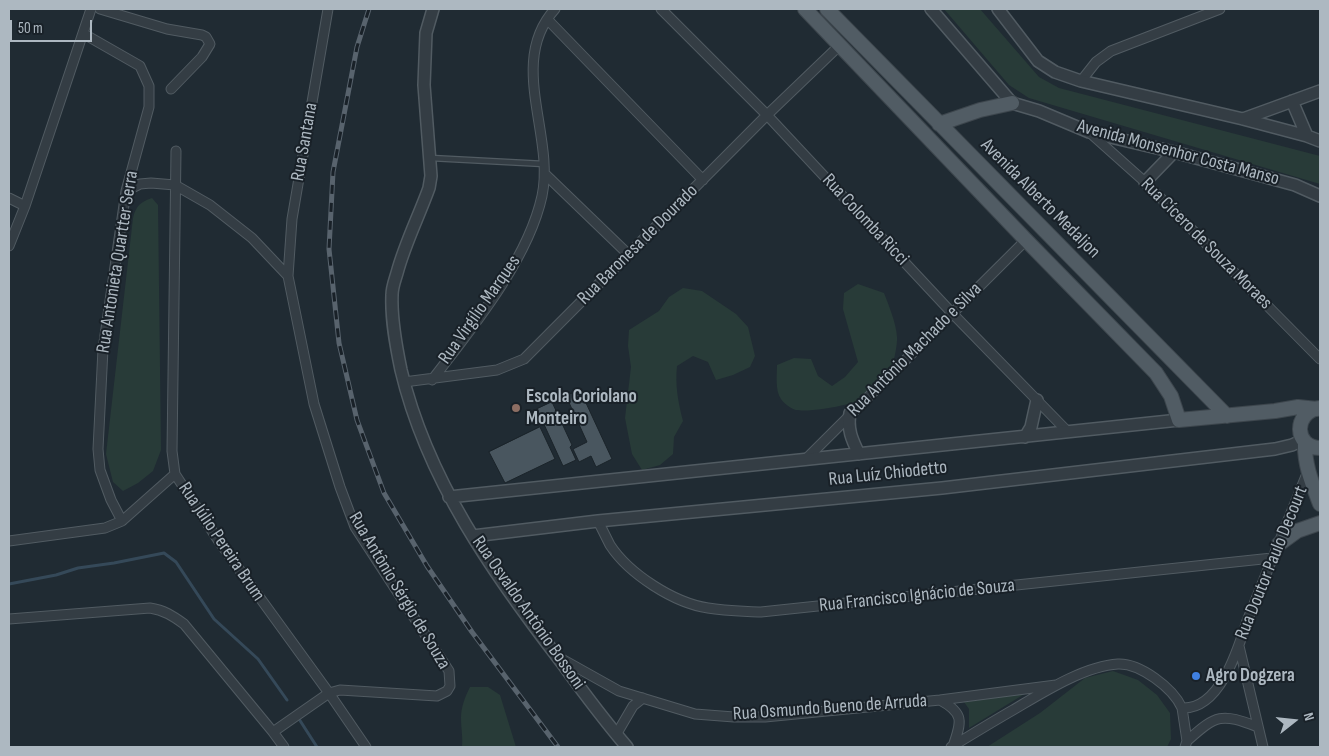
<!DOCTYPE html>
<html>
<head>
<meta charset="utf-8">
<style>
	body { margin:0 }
	#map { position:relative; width:1329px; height:756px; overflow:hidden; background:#202b33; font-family:"Sofia Sans Condensed",sans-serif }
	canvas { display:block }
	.frame { position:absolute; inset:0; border:10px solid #adb8c1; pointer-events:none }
	.north { position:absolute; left:1269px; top:696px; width:50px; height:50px; -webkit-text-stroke:4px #192128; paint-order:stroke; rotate:74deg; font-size:14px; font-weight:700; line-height:20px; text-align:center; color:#adb8c1 }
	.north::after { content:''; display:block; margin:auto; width:18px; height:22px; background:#adb8c1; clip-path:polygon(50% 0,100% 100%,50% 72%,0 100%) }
	.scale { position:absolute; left:10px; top:20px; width:82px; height:22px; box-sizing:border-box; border:2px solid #adb8c1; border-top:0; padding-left:6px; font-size:15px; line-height:18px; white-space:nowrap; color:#adb8c1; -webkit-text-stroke:4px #192128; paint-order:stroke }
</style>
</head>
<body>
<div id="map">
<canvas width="1329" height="756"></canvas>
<div class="frame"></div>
<div class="north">N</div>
<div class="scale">50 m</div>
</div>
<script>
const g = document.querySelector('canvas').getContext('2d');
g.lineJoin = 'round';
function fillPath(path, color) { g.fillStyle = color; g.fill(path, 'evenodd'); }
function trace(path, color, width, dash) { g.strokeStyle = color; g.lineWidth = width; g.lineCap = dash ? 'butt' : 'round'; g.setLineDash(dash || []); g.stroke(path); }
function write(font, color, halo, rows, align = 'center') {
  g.font = font + ' "Sofia Sans Condensed",sans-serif'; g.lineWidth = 4; g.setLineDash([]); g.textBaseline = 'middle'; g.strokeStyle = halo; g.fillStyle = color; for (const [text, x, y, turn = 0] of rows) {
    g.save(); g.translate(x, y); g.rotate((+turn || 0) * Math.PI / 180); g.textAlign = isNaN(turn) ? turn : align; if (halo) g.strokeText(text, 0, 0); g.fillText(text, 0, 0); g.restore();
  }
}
fillPath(new Path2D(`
	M944 9H980L1039 77 1059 88 1320 156V184L1029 98 1009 85Z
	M152 198 158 205 161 450 153 471 138 483 123 491 113 482 106 454 133 218C136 206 140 202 152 198Z
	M858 284 884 293C889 306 896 323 897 337 898 346 890 381 884 388 872 402 814 413 796 410 792 409 783 403 781 399 775 390 777 376 777 365L794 358 811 359 818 376 832 386 845 377 858 362 843 309 844 293Z
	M683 288 702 291 736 314 748 327 755 356 750 367 733 375 716 380 708 362 693 356 677 366C675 385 678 402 683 421L674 437 673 454 660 465 642 470 632 454 625 418 631 367 628 346 629 330 659 311 669 297Z
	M1113 671 1138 680 1157 695 1170 713 1171 739 1167 747H987L1040 713 1085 678Z
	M470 687H488L500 695 516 747H462C463 737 461 728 461 718 461 707 465 697 470 687Z
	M1026 693 969 728V709L964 702Z`), '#283b38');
trace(new Path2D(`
	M9 584 56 575 78 568 114 563 164 553 176 562 214 619 258 659 287 700
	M299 719 317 747`), '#354959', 3);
const building = new Path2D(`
	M580 390 612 459 596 467 591 456 579 462 573 449 587 442 566 396Z
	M552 402 572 445 570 447 576 460 563 466 537 409Z
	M540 427 555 459 505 483 489 452Z`);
fillPath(building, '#49565f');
trace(building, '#1b242a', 1);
const service = new Path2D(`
	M431 158 544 164`);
const minor = new Path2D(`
	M100 9 167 29 202 35 206 37 210 44 202 57 171 89
	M661 9 767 115 952 313 1068 432
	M548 20 703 180
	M84 34 140 66 149 86V107L126 191 103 349 98 449 100 470 111 500 122 521
	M1081 81 1096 62 1111 51 1220 9
	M1089 132 1145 182 1320 359
	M176 151 172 451 175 474 218 540 329 693 366 747
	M545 174 628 254
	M126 191 140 184 151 183 175 185 210 205 252 238 288 276 314 404 340 487 355 527 449 671 450 686 447 691 437 696 340 690 329 693 273 732
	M9 198 25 206
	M9 246 25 206 91 9
	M288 276 292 219 328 9
	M432 380C472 328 528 260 542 196 555 135 507 62 555 9
	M404 382 497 370 524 359 767 115 840 45
	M805 460 1026 240
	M598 521C602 529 606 537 610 545 629 574 674 603 708 608 725 611 743 611 761 612L1272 558
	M9 541 105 528 122 521 175 474
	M9 619 150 608C164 610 173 616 184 624L273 732 284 747
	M1239 646 1263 747
	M560 658 619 691 695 714 734 717H765L940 700 1056 685
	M940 700C964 713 962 721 953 746
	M616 735 633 706 643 698
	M1187 741C1217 714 1221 713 1258 727
	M951 747C971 735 992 722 1013 710 1042 693 1084 666 1118 664 1140 663 1173 688 1182 708
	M1185 747 1187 741 1182 708C1220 710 1238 649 1247 621L1308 471`);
const tertiary = new Path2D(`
	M433 9 426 33 424 85 431 176 429 188C419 216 405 243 397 273 395 280 392 287 392 295 391 320 396 346 401 370 427 480 494 575 562 663 583 692 604 720 627 747
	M931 9 1012 103 1039 111 1089 132 1174 152 1295 185 1320 196
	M998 9 1038 61 1055 72 1081 81 1243 119 1307 136 1320 141
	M1292 101 1307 136
	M1243 119 1320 91
	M1145 182 1174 152
	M850 413C847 429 852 440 859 454
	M1025 437 1031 427 1037 400
	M449 497 1179 420
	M473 536 598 521 942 488 1275 449 1292 445 1303 440`);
const primary = new Path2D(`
	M805 9 1026 240 1156 373 1171 396 1179 420 1275 411 1298 407 1317 409
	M827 9 1227 416
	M939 124 980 110 1012 103
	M1319 408C1293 413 1294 447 1320 448
	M1305 442C1304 464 1312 483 1320 504
	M1279 544 1297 531 1320 523`);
trace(service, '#515b62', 7);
trace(minor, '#515b62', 11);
trace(tertiary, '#515b62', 14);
trace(primary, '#3d464d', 16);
trace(service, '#343d44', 4.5);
trace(minor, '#343d44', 9);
trace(tertiary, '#343d44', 11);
trace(primary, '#515c64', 14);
const rail = new Path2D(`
	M369 9 357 47 333 172 329 249 339 343 357 420 384 493 427 566 472 632 558 747`);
trace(rail, '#58636d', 5);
trace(rail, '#192128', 3, [9]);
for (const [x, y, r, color] of [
	[516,408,5,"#8d6e63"],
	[1196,676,5,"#3f7fe0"]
]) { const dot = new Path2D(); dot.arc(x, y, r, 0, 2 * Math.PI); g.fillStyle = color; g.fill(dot); trace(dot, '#192128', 2); }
write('19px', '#adb8c1', '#192128', [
	["Rua Santana",305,142,-80],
	["Avenida Monsenhor Costa Manso",1178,153,15],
	["Avenida Alberto Medaljon",1040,199,45],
	["Rua Colomba Ricci",865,220,47],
	["Rua Cícero de Souza Moraes",1206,244,45],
	["Rua Baronesa de Dourado",638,245,-45],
	["Rua Antonieta Quartter Serra",118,262,-81],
	["Rua Virgílio Marques",480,310,-55],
	["Rua Antônio Machado e Silva",915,350,-45],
	["Rua Luíz Chiodetto",888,474,-6],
	["Rua Júlio Pereira Brum",221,542,56],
	["Rua Doutor Paulo Decourt",1272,563,-68],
	["Rua Antônio Sérgio de Souza",399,591,59],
	["Rua Francisco Ignácio de Souza",917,596,-6],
	["Rua Osvaldo Antônio Bossoni",528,613,55],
	["Rua Osmundo Bueno de Arruda",830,708,-4]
]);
write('bold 19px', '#adb8c1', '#192128', [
	["Escola Coriolano",526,397],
	["Monteiro",526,419],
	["Agro Dogzera",1206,676]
], 'left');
</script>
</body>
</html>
